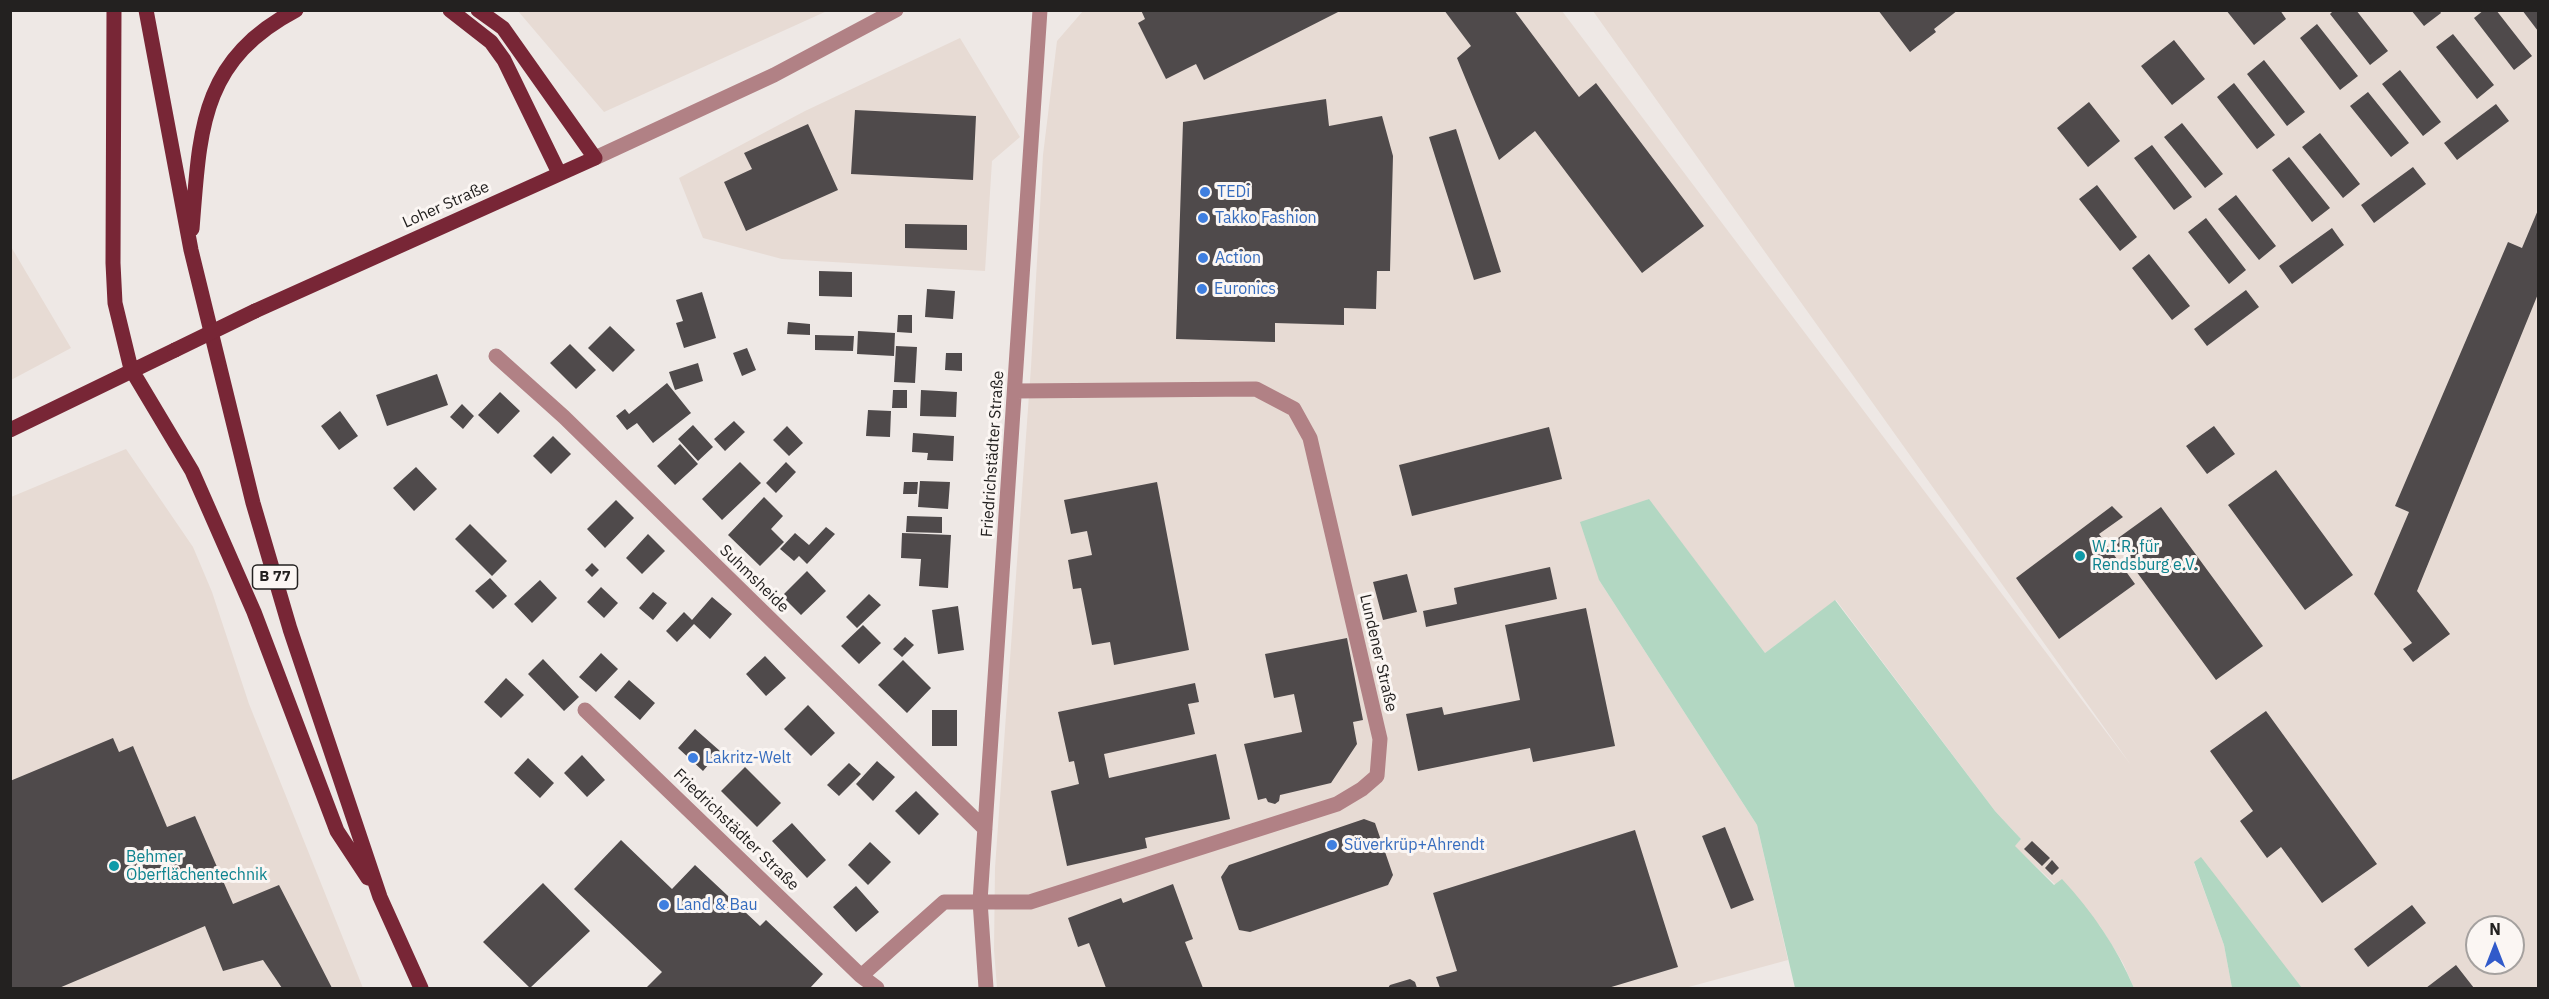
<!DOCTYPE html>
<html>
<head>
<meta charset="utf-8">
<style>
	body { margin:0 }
	#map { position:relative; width:2549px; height:999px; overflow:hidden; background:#eee8e5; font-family:"IBM Plex Sans",sans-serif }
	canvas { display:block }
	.frame { position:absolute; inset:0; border:12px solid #232120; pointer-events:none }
	.north { position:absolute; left:2465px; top:915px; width:60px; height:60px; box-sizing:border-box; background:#fbf6f3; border:2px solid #a5a19f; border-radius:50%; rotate:0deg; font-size:16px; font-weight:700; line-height:24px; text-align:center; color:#232120 }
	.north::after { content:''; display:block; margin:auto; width:21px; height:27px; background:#315aca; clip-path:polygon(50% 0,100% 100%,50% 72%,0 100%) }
</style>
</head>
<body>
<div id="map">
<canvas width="2549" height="999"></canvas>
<div class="frame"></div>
<div class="north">N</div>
</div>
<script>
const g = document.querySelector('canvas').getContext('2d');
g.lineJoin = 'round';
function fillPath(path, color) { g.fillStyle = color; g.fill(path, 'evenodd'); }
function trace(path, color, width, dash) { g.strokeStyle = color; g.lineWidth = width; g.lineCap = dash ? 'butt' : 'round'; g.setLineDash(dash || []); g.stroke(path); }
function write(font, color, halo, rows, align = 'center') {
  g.font = font + ' "IBM Plex Sans",sans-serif'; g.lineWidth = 6; g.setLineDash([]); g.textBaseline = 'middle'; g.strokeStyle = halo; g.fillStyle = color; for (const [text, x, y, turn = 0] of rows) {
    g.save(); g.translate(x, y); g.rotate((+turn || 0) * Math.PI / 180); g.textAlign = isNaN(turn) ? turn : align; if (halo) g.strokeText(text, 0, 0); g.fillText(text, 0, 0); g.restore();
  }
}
fillPath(new Path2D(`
	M518 11H827L604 112Z
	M1083 11H1562L2131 765 1593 11H2538V988H2302L2194 863 2224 945 2232 988H2134L2123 963 2100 926 2014 846 2021 839 1995 811 1836 600 1765 653 1648 499 1599 580 1757 825 1788 960 1685 988H997L994 950 995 868 1031 367 1043 155 1057 41ZM2477 927H2513V963H2477Z
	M960 38 1020 137 992 161 985 271 782 259 703 238 679 178 805 111Z
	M10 245 71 348 11 380H10Z
	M126 449 193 547 212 592 249 704 363 988H11V497Z`), '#e7dbd4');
fillPath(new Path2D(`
	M1649 499 1765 653 1835 600 1995 811 2021 839 2015 846 2054 885 2062 879C2092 911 2117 948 2134 988H1795L1757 825 1599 580 1580 522Z
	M2201 857 2302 988H2232L2224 945 2194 862Z`), '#b2d7c2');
fillPath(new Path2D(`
	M1141 10H1342L1204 80 1196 64 1166 79 1138 23 1145 19Z
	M1444 10H1514L1579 97 1596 83 1704 226 1642 273 1535 131 1499 160 1457 58 1471 46Z
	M1878 10H1958L1934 29 1936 32 1910 52Z
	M2226 10H2280L2286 19 2254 45Z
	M2334 10H2356L2388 51 2370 65 2330 14Z
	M2411 10H2439L2441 13 2424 26Z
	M2484 10H2496L2532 56 2514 70 2474 18Z
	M2522 10H2538V31Z
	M2317 24 2358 76 2340 90 2300 38Z
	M2453 34 2494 85 2477 99 2436 47Z
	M2174 40 2205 79 2172 105 2141 66Z
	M2264 60 2305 112 2287 126 2247 74Z
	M2400 70 2441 122 2423 136 2382 84Z
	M2234 83 2275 135 2257 149 2217 97Z
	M2368 92 2409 143 2391 157 2350 106Z
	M1326 99 1329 126 1382 116 1393 156 1390 271H1377L1376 309 1344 308V325L1275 323V342L1176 339 1183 122Z
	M2089 102 2120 141 2088 167 2057 128Z
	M2496 104 2509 121 2457 160 2444 143Z
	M855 110 976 116 973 180 851 174Z
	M2182 123 2223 174 2205 188 2164 137Z
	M808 124 838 190 746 231 724 182 752 169 744 153Z
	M1456 129 1501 272 1474 280 1429 137Z
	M2320 133 2360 184 2343 198 2302 147Z
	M2152 145 2192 197 2174 210 2134 158Z
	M2289 157 2330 208 2312 222 2272 170Z
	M2413 167 2426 184 2374 223 2361 205Z
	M2097 185 2137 237 2120 251 2079 199Z
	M2236 195 2276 246 2259 260 2218 209Z
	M2538 210V294L2417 591 2450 634 2413 662 2403 649 2412 643 2374 594 2409 512 2395 506 2508 242 2522 248Z
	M2206 218 2246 270 2229 284 2188 232Z
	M905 224 967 225V250L905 248Z
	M2332 228 2344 245 2292 284 2279 266Z
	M2149 254 2190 306 2172 320 2132 268Z
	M819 271 852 272V297L819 296Z
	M927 289 955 291 953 319 925 317Z
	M2246 290 2259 307 2207 346 2194 329Z
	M702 292 716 338 684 348 676 323 683 321 676 300Z
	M898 315H912V333L897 332Z
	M788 322 810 324V335L787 334Z
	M610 326 635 350 613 372 588 348Z
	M858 331 895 333 894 356 857 354Z
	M815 335 854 336 853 351 815 350Z
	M570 344 596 370 576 389 550 363Z
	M896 346 917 347 915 383 894 382Z
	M747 348 756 370 742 376 733 353Z
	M946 353H962V371L945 370Z
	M698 363 703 381 675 390 669 372Z
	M437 374 448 405 387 426 376 395Z
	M667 383 691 413 653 443 637 423 627 430 616 416 625 409 629 414Z
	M893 390H907V408H892Z
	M921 390 957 392 956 417 920 416Z
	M500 392 520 411 498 434 478 415Z
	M462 404 474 416 463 429 450 417Z
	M868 410 891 411 890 437 866 436Z
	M340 411 358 436 339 450 321 426Z
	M734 421 745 432 725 451 714 439Z
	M693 425 713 447 698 461 678 439Z
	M787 426 803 443 789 456 773 440Z
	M2214 426 2235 454 2207 474 2186 446Z
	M1549 427 1562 479 1412 516 1399 465Z
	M913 433 954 436 953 461 927 460 928 453 912 452Z
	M553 436 571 454 551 474 533 456Z
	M680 444 698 464 675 485 657 466Z
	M740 462 761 483 722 520 702 499Z
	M786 462 796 472 776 493 766 483Z
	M416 467 437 489 414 511 393 488Z
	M2276 470 2353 575 2305 610 2228 505Z
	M920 481 950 482 948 509 918 507Z
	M904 482H918L917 494H903Z
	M1157 482 1189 650 1114 665 1110 642 1092 645 1081 588 1073 589 1068 560 1092 555 1087 531 1071 534 1064 500Z
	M764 497 783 516 771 529 784 542 760 566 728 535Z
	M616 500 634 518 605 548 587 529Z
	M2112 506 2123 517 2099 534 2135 584 2059 639 2016 578Z
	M2161 507 2263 646 2216 680 2114 541Z
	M907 516 942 517V533L906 532Z
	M470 524 507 561 492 576 455 539Z
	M826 527 835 534 807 564 799 556 794 561 780 549 795 533 809 545Z
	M902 533 951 535 948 588 919 586 921 559 901 558Z
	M648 534 665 551 642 574 626 558Z
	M592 563 599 570 592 577 585 570Z
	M1550 567 1557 599 1426 627 1423 611 1457 604 1454 588Z
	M807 571 826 591 801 615 782 596Z
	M1407 574 1417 612 1383 620 1373 582Z
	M490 578 507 596 493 609 475 591Z
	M540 580 557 598 532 623 514 604Z
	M601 587 618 603 604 618 587 602Z
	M653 592 667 603 653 620 639 608Z
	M869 594 881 605 857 628 846 617Z
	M712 597 732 614 710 639 694 624 677 642 666 631 684 612 692 620Z
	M958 606 964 650 938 654 932 610Z
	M1586 608 1615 746 1533 762 1530 748 1418 771 1406 714 1442 707 1444 715 1520 700 1505 625Z
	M863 625 881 643 859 664 841 646Z
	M905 637 914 645 902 657 893 649Z
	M1347 638 1363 720 1353 722 1357 744 1331 783 1280 795 1279 801 1275 804 1268 802 1266 798 1258 800 1244 744 1302 732 1294 694 1274 698 1265 654Z
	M601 653 618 669 596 692 579 677Z
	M765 656 786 678 766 696 746 674Z
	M543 659 579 697 564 711 528 674Z
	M903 660 931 688 907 713 878 685Z
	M506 678 524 695 501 718 484 702Z
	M629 680 655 703 640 720 614 697Z
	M1195 683 1199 702 1188 704 1195 734 1104 754 1109 778 1216 754 1230 819 1145 838 1147 848 1067 866 1051 791 1079 784 1074 761 1069 762 1058 712Z
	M808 705 835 733 811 756 784 729Z
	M932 710H957V746H932Z
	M2266 711 2377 864 2322 903 2281 847 2267 858 2240 821 2253 811 2210 751Z
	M695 729 720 751 703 771 678 748Z
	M113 738 119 752 133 746 167 827 195 816 233 904 279 885 332 988H282L263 960 223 971 205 926 59 988H10V781Z
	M582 755 605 780 587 797 564 773Z
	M528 758 554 783 540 798 514 773Z
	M877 761 895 777 873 801 856 784Z
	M849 763 861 774 839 796 827 785Z
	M745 767 781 803 757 827 721 791Z
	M916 791 939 814 919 835 895 811Z
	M1364 819 1375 823 1393 875 1388 885 1250 932 1239 930 1221 877 1229 865Z
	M792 823 826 860 807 878 772 841Z
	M1725 827 1754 900 1731 909 1702 836Z
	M1635 830 1678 967 1608 988H1440L1436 977 1457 971 1433 893Z
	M621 840 672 889 695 865 760 926 766 920 823 974 810 988H646L662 972 574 889Z
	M2032 841 2050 858 2042 866 2024 849Z
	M870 842 891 862 868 885 848 865Z
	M2052 860 2059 868 2052 875 2045 868Z
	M543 883 590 931 530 988 483 942Z
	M1173 884 1193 939 1185 942 1203 988H1106L1089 943 1078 947 1068 918 1121 898 1123 903Z
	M856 886 879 912 856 932 833 907Z
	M2412 905 2426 923 2368 967 2354 949Z
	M2456 965 2474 988H2426Z
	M1410 979 1415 982 1417 988H1388L1390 985Z`), '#4f4a4b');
trace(new Path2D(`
	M595 158 774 75 896 10
	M496 356 564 417 985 829
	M585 710 861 976
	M877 988 861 976 944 902H1030L1337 804 1362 789 1377 776 1380 739 1310 438 1294 409 1256 389 1015 391
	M986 988 980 901 1040 10`), '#b18185', 15);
trace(new Path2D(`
	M114 10 113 263 115 303 131 369 192 471 254 612 337 831 368 878
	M146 10 191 250 253 503 290 629 380 897 421 988
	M450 10 491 42 504 60 559 173
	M192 229C200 132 199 61 296 10
	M255 311 595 158 503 28 478 10
	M10 430 175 350`), '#782636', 15);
trace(new Path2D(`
	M175 350 255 311`), '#782636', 15);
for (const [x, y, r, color] of [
	[1205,192,6,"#3f7fe0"],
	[1203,218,6,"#3f7fe0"],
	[1203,258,6,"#3f7fe0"],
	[1202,289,6,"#3f7fe0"],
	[2080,556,6,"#0f9aa8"],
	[693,758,6,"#3f7fe0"],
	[1332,845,6,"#3f7fe0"],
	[114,866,6,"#0f9aa8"],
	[664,905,6,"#3f7fe0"]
]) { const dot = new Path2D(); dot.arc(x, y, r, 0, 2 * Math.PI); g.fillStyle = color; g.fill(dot); trace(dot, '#fbf6f3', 2); }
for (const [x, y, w] of [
	[275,577,45]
]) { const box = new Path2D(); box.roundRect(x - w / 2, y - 12, w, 24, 4.5); g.fillStyle = '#fbf6f3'; g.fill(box); trace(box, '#232120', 1.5); }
write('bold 15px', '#232120', null, [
	["B 77",275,577]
]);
write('16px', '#366cbe', '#fbf6f3', [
	["TEDi",1217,192],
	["Takko Fashion",1215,218],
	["Action",1215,258],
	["Euronics",1214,289],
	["Lakritz-Welt",705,758],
	["Süverkrüp+Ahrendt",1344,845],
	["Land & Bau",676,905]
], 'left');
write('16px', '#232120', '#fbf6f3', [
	["Loher Straße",446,205,-24],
	["Friedrichstädter Straße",993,454,-86],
	["Suhmsheide",754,579,44],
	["Lundener Straße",1378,653,77],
	["Friedrichstädter Straße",736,830,44]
]);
write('16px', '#0d838f', '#fbf6f3', [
	["W.I.R. für",2092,547],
	["Rendsburg e.V.",2092,565],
	["Behmer",126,857],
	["Oberflächentechnik",126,875]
], 'left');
</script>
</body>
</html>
